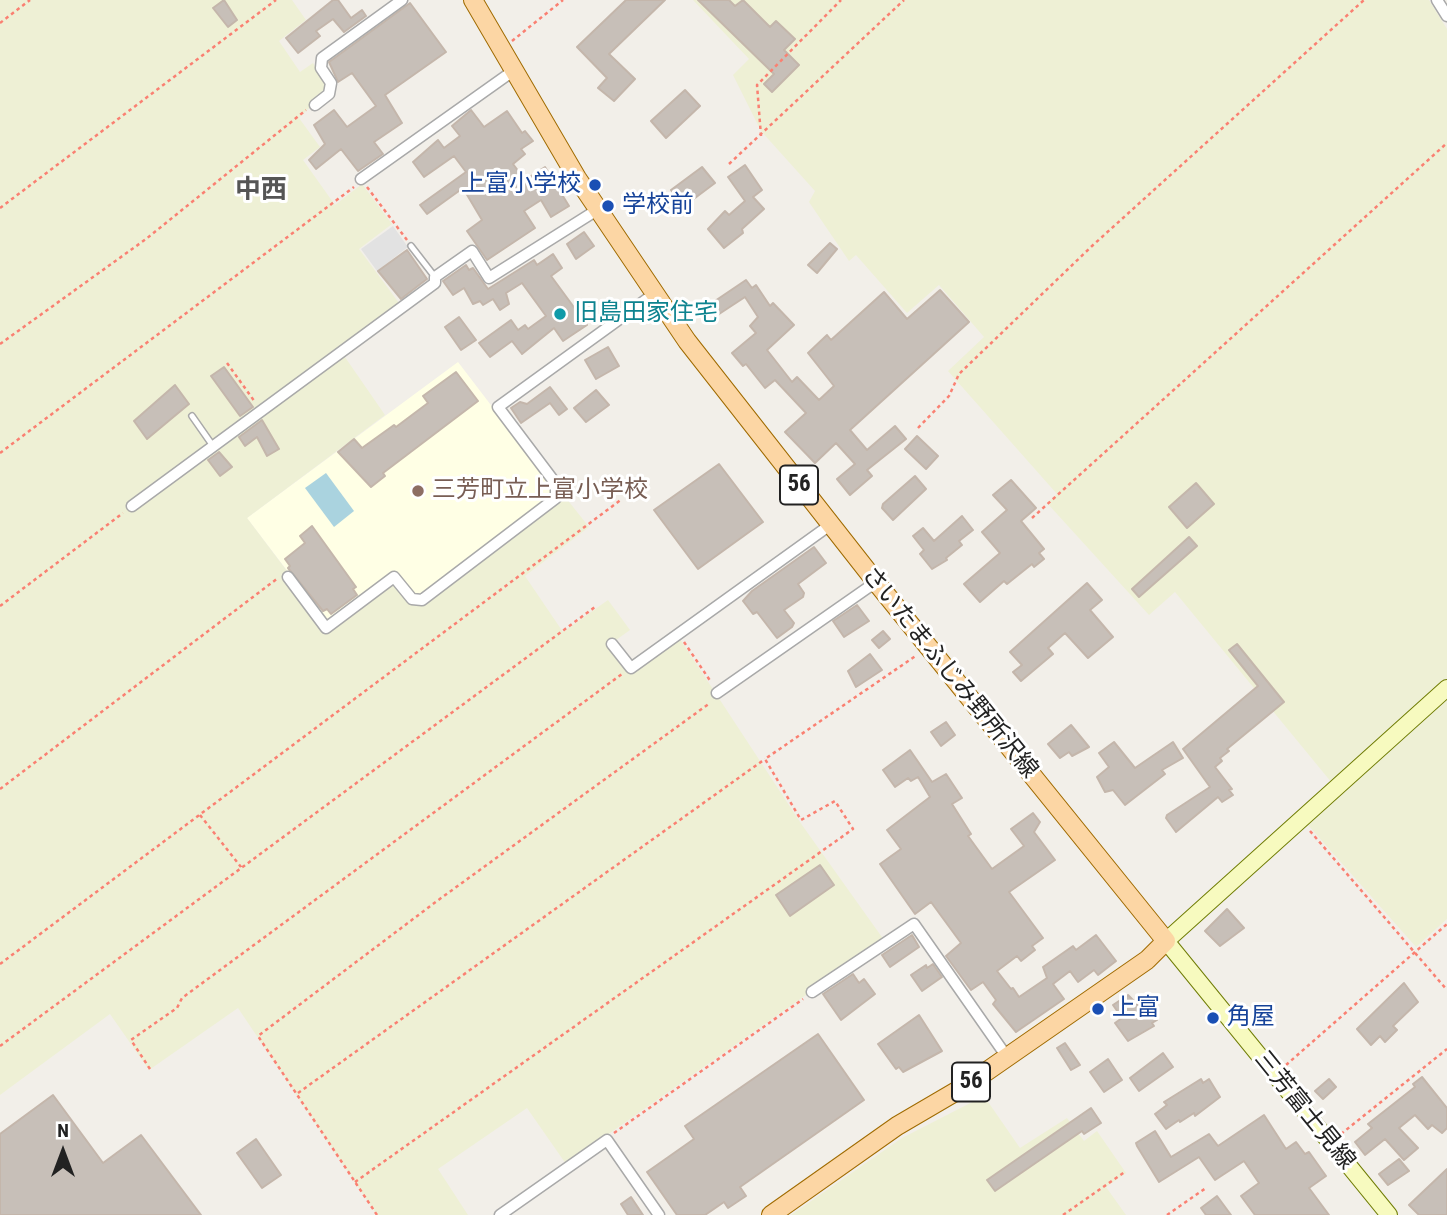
<!DOCTYPE html>
<html>
<head>
<meta charset="utf-8">
<style>
	body { margin:0 }
	#map { position:relative; width:1447px; height:1215px; overflow:hidden; background:#f2efe9; font-family:"Roboto Condensed",sans-serif }
	canvas { display:block }
	.north { position:absolute; left:28px; top:1117px; width:70px; height:70px; -webkit-text-stroke:5px #fff; paint-order:stroke; rotate:0deg; font-size:19px; font-weight:700; line-height:28px; text-align:center; color:#222 }
	.north::after { content:''; display:block; margin:auto; width:24px; height:32px; background:#222; clip-path:polygon(50% 0,100% 100%,50% 72%,0 100%) }
</style>
</head>
<body>
<div id="map">
<canvas width="1447" height="1215"></canvas>
<div class="north">N</div>
</div>
<script>
const g = document.querySelector('canvas').getContext('2d');
g.lineJoin = 'round';
function fillPath(path, color) { g.fillStyle = color; g.fill(path, 'evenodd'); }
function trace(path, color, width, dash) { g.strokeStyle = color; g.lineWidth = width; g.lineCap = dash ? 'butt' : 'round'; g.setLineDash(dash || []); g.stroke(path); }
function write(font, color, halo, rows, align = 'center') {
  g.font = font + ' "Roboto Condensed","Noto Sans JP",sans-serif'; g.lineWidth = 6; g.setLineDash([]); g.textBaseline = 'middle'; g.strokeStyle = halo; g.fillStyle = color; for (const [text, x, y, turn = 0] of rows) {
    g.save(); g.translate(x, y); g.rotate((+turn || 0) * Math.PI / 180); g.textAlign = isNaN(turn) ? turn : align; if (halo) g.strokeText(text, 0, 0); g.fillText(text, 0, 0); g.restore();
  }
}
fillPath(new Path2D(`
	M458 362 552 485V497L420 596 324 619 247 518Z`), '#ffffe5');
fillPath(new Path2D(`
	M0 0H292L306 20 279 41 300 72 313 63 326 84 325 92 299 118 320 147 303 160 335 205 362 184 392 224 359 249 399 303 338 347 385 415 247 518 290 575 285 580 325 634 393 583 411 605 422 604 566 498 589 527 525 576 563 632 608 600 630 630 609 645 629 672 678 636 802 825 884 940 566 1164 527 1108 438 1169 468 1215H377L238 1008 149 1070 110 1014 0 1095Z
	M693 0H1429L1447 29V919L1416 947 1308 825 1341 794 1175 592 1149 615 1047 503 1057 494 948 371 984 337 939 285 907 313 856 255 849 261 809 202 815 191 761 131 733 75 749 59Z
	M984 1096 1020 1148 1067 1118 1084 1141 1097 1131 1126 1173 1106 1187 1126 1215H791L902 1138Z`), '#eef0d5');
fillPath(new Path2D(`
	M393 226 408 247 377 271 361 249Z`), '#e2e2e2');
fillPath(new Path2D(`
	M326 473 354 511 334 527 305 488Z`), '#aad3df');
const building = new Path2D(`
	M224 0 237 20 228 27 213 8Z
	M333 0H338L351 18 362 10 366 16 344 32 333 19 316 31 320 36 298 53 286 38Z
	M626 0H665L609 54 635 79 614 101 598 88 607 78 577 47Z
	M698 0H729L735 6 743 0 770 27 776 21 795 39 784 50 799 65 772 92 764 84 774 74Z
	M410 3 446 52 385 95 402 123 374 142 383 154 358 171 341 149 316 169 309 160 325 144 314 125 334 110 347 127 376 106 352 73 338 82 329 62Z
	M685 90 700 106 666 138 651 121Z
	M471 110 484 127 507 111 522 133 525 131 533 141 521 149 525 154 513 164 525 180 545 167 569 206 551 217 541 200 524 211 535 228 487 260 467 231 482 220 463 188 427 214 420 205 466 172 454 156 424 177 413 162 438 140 444 148 460 136 452 126Z
	M745 165 762 190 753 197 764 209 742 229 743 233 724 248 708 229 725 211 729 215 745 201 728 177Z
	M702 167 715 183 683 207 671 190Z
	M584 232 594 246 576 259 567 244Z
	M830 243 837 249 817 273 808 265Z
	M407 250 427 279 401 299 378 271Z
	M553 254 562 268 551 276 587 325 563 341 554 328 522 354 512 341 490 357 479 343 511 320 518 330 525 325 528 329 546 316 522 283 506 293 509 304 500 310 493 299 483 305 480 301 473 304 464 288 453 295 443 281 466 265 469 270 473 268 488 289 534 260 537 265Z
	M746 280 752 288 756 285 770 306 773 303 794 325 767 350 792 382 797 377 819 400 834 386 808 353 827 335 831 340 884 292 907 319 940 290 969 322 850 430 867 450 895 426 906 439 867 470 872 476 850 495 837 479 855 464 836 443 815 463 785 432 806 413 775 380 765 388 746 364 743 366 732 353 756 333 750 326 758 317 745 297 713 318 706 307Z
	M459 317 476 340 461 350 445 327Z
	M608 347 619 366 596 379 585 360Z
	M224 367 253 407 240 416 211 376Z
	M456 372 478 401 383 473 385 476 371 487 338 452 354 439 362 448 394 425 396 427 428 403 423 396Z
	M175 385 189 404 147 439 134 421Z
	M550 387 567 409 559 415 550 403 521 423 511 408 520 402 527 404Z
	M596 390 609 405 586 422 574 408Z
	M262 420 279 449 267 456 257 437 245 446 239 437Z
	M917 436 938 456 926 469 905 449Z
	M219 452 232 467 220 476 208 460Z
	M719 464 763 522 698 569 654 510Z
	M915 476 926 489 893 520 882 508 883 504Z
	M1011 480 1036 508 1021 521 1044 549 1039 553 1044 559 1034 567 1032 564 1007 584 1004 581 980 602 964 584 1000 553 982 532 1007 510 993 495Z
	M1196 483 1214 504 1187 528 1169 507Z
	M962 516 973 530 959 541 962 545 946 558 947 560 932 569 920 554 924 550 913 536 923 528 934 541Z
	M312 526 356 587 353 589 357 595 331 614 327 609 323 611 288 568 290 566 285 559 305 543 300 536Z
	M1189 537 1197 546 1139 597 1132 589Z
	M814 547 826 563 798 584 804 593 803 597 784 610 794 623 792 627 777 638 757 612 753 614 743 601 752 591Z
	M1087 583 1102 600 1090 610 1113 637 1088 658 1065 633 1048 648 1053 654 1021 681 1013 672 1022 665 1010 652Z
	M857 605 869 621 844 637 833 621Z
	M883 631 890 639 879 648 872 640Z
	M1237 644 1284 702 1227 749 1229 751 1220 758 1222 761 1215 767 1232 789 1229 790 1233 795 1222 802 1218 797 1176 832 1166 818 1167 815 1210 787 1183 749 1258 686 1229 650Z
	M870 654 882 670 856 687 848 671Z
	M946 722 955 735 941 746 931 732Z
	M1071 725 1089 747 1072 756 1069 752 1060 758 1048 744Z
	M1114 742 1135 768 1173 742 1183 758 1162 770 1165 774 1125 805 1113 790 1105 792 1097 777 1109 767 1099 753Z
	M910 750 932 782 946 774 962 798 952 804 971 834 968 836 992 869 1024 846 1011 829 1033 813 1040 822 1034 832 1055 860 1009 892 1043 938 1032 946 1035 950 1021 961 1017 956 997 971 1011 989 1013 988 1019 997 1047 978 1043 967 1073 946 1076 950 1096 935 1116 961 1098 975 1094 970 1078 982 1070 971 1053 984 1064 999 1016 1032 993 1004 996 1000 983 982 971 990 946 956 961 943 931 902 915 914 880 864 901 849 887 830 930 797 918 777 911 781 908 778 895 787 883 770Z
	M820 865 834 885 790 916 776 895Z
	M1227 909 1244 928 1220 946 1205 931Z
	M912 935 919 947 890 967 882 955Z
	M933 964 942 977 922 991 911 975 926 965 927 968Z
	M853 974 859 983 864 979 875 994 841 1020 823 994Z
	M1404 983 1418 1002 1393 1026 1397 1030 1385 1042 1380 1036 1371 1045 1357 1029Z
	M1128 995 1140 1007 1145 1003 1157 1020 1152 1023 1154 1026 1128 1041 1115 1023 1122 1018 1113 1005Z
	M919 1015 942 1051 903 1072 899 1067 896 1069 878 1044Z
	M818 1034 864 1100 740 1187 746 1196 728 1208 724 1202 705 1215H677L647 1172 694 1139 685 1126Z
	M1065 1043 1080 1065 1071 1070 1057 1048Z
	M1163 1053 1173 1067 1139 1091 1130 1078Z
	M1108 1059 1122 1080 1104 1092 1090 1072Z
	M1422 1077 1447 1108V1128L1442 1133 1432 1125 1428 1129 1415 1115 1399 1128 1418 1148 1404 1160 1385 1139 1365 1155 1355 1142 1372 1128 1368 1124 1415 1087 1413 1084Z
	M1201 1079 1203 1083 1209 1079 1220 1097 1195 1116 1194 1113 1180 1122 1179 1120 1166 1129 1155 1114 1167 1105 1164 1102Z
	M1329 1079 1336 1087 1323 1099 1315 1091Z
	M53 1095 103 1163 141 1135 201 1215H0V1134Z
	M1091 1108 1101 1123 1084 1134 1082 1131 995 1191 987 1180Z
	M1264 1115 1286 1149 1296 1142 1305 1154 1309 1152 1326 1176 1309 1188 1329 1215H1255L1241 1196 1259 1183 1244 1161 1215 1180 1199 1157 1159 1182 1137 1146 1136 1143 1155 1131 1171 1157 1209 1134 1218 1146Z
	M256 1139 281 1175 262 1188 237 1153Z
	M1399 1159 1409 1171 1388 1185 1379 1174Z
	M1447 1169V1215H1419L1409 1205Z
	M1217 1196 1231 1215H1206L1201 1208Z
	M631 1197 643 1215H628L621 1204Z`);
fillPath(building, '#c7bfb8');
trace(building, '#c4b6ab', 2);
const lane = new Path2D(`
	M411 246 435 277
	M192 416 213 446`);
const street = new Path2D(`
	M1437 0 1447 16
	M315 105 329 94 331 83 321 68 322 58 402 0
	M361 179 513 71
	M132 506 435 283V277L472 251 489 278 597 210
	M288 577 326 628 394 577 412 599 422 600 556 498V484L498 407 654 294
	M612 644 631 668 830 525
	M717 693 876 582
	M812 992 914 924 1007 1057
	M500 1215 607 1140 659 1215`);
const secondary = new Path2D(`
	M1389 1215 1166 941 1447 688`);
const primary = new Path2D(`
	M473 0 577 178 687 341 876 582 1166 941 1147 960 967 1085 897 1126 771 1215`);
trace(lane, '#a9a9a9', 8);
trace(street, '#a9a9a9', 13);
trace(secondary, '#707d05', 18);
trace(primary, '#a06b00', 20);
trace(new Path2D(`
	M0 23 30 0
	M512 41 563 0
	M761 136 757 85 841 0
	M729 164 904 0
	M367 187 407 240
	M0 208 276 0
	M0 344 146 239 306 110
	M227 363 255 402
	M918 428 949 396 959 374 1092 246 1364 0
	M0 453 354 187
	M1032 518 1447 143
	M0 606 123 513
	M684 642 711 682
	M0 789 278 578
	M200 815 241 867
	M1310 831 1447 990
	M0 964 622 499
	M0 1046 595 607
	M1286 1065 1447 924
	M150 1069 131 1040 177 1008 182 998 622 674
	M298 1093 765 759
	M614 1133 803 999
	M1341 1134 1447 1049
	M355 1182 853 829 835 801 801 820 765 759 917 655
	M377 1215 258 1036 437 901 710 703
	M1063 1215 1126 1171
	M1167 1215 1206 1188`), '#fa8072', 2.5, [3.5, 3.5]);
trace(lane, '#fff', 5);
trace(street, '#fff', 10);
trace(secondary, '#f7fabf', 16);
trace(primary, '#fcd6a4', 18);
for (const [x, y, r, color] of [
	[595,185,7,"#1a4fb4"],
	[608,206,7,"#1a4fb4"],
	[560,314,7,"#0f9aa8"],
	[418,491,7,"#8d6e63"],
	[1098,1009,7,"#1a4fb4"],
	[1213,1018,7,"#1a4fb4"]
]) { const dot = new Path2D(); dot.arc(x, y, r, 0, 2 * Math.PI); g.fillStyle = color; g.fill(dot); trace(dot, '#fff', 2.5); }
for (const [x, y, w] of [
	[799,485,38],
	[971,1082,38]
]) { const box = new Path2D(); box.roundRect(x - w / 2, y - 19.5, w, 39, 5); g.fillStyle = '#fff'; g.fill(box); trace(box, '#222', 2); }
write('bold 23px', '#222', null, [
	["56",799,485],
	["56",971,1082]
]);
write('24px', '#164399', '#fff', [
	["上富小学校",581,185,"right"],
	["学校前",622,206],
	["上富",1112,1009],
	["角屋",1227,1018]
], 'left');
write('24px', '#0d838f', '#fff', [
	["旧島田家住宅",574,314]
], 'left');
write('24px', '#785e54', '#fff', [
	["三芳町立上富小学校",432,491]
], 'left');
write('24px', '#222', '#fff', [
	["さいたまふじみ野所沢線",949,673,51],
	["三芳富士見線",1304,1111,51]
]);
write('bold 26px', '#555', '#fff', [
	["中西",261,191]
]);
</script>
</body>
</html>
